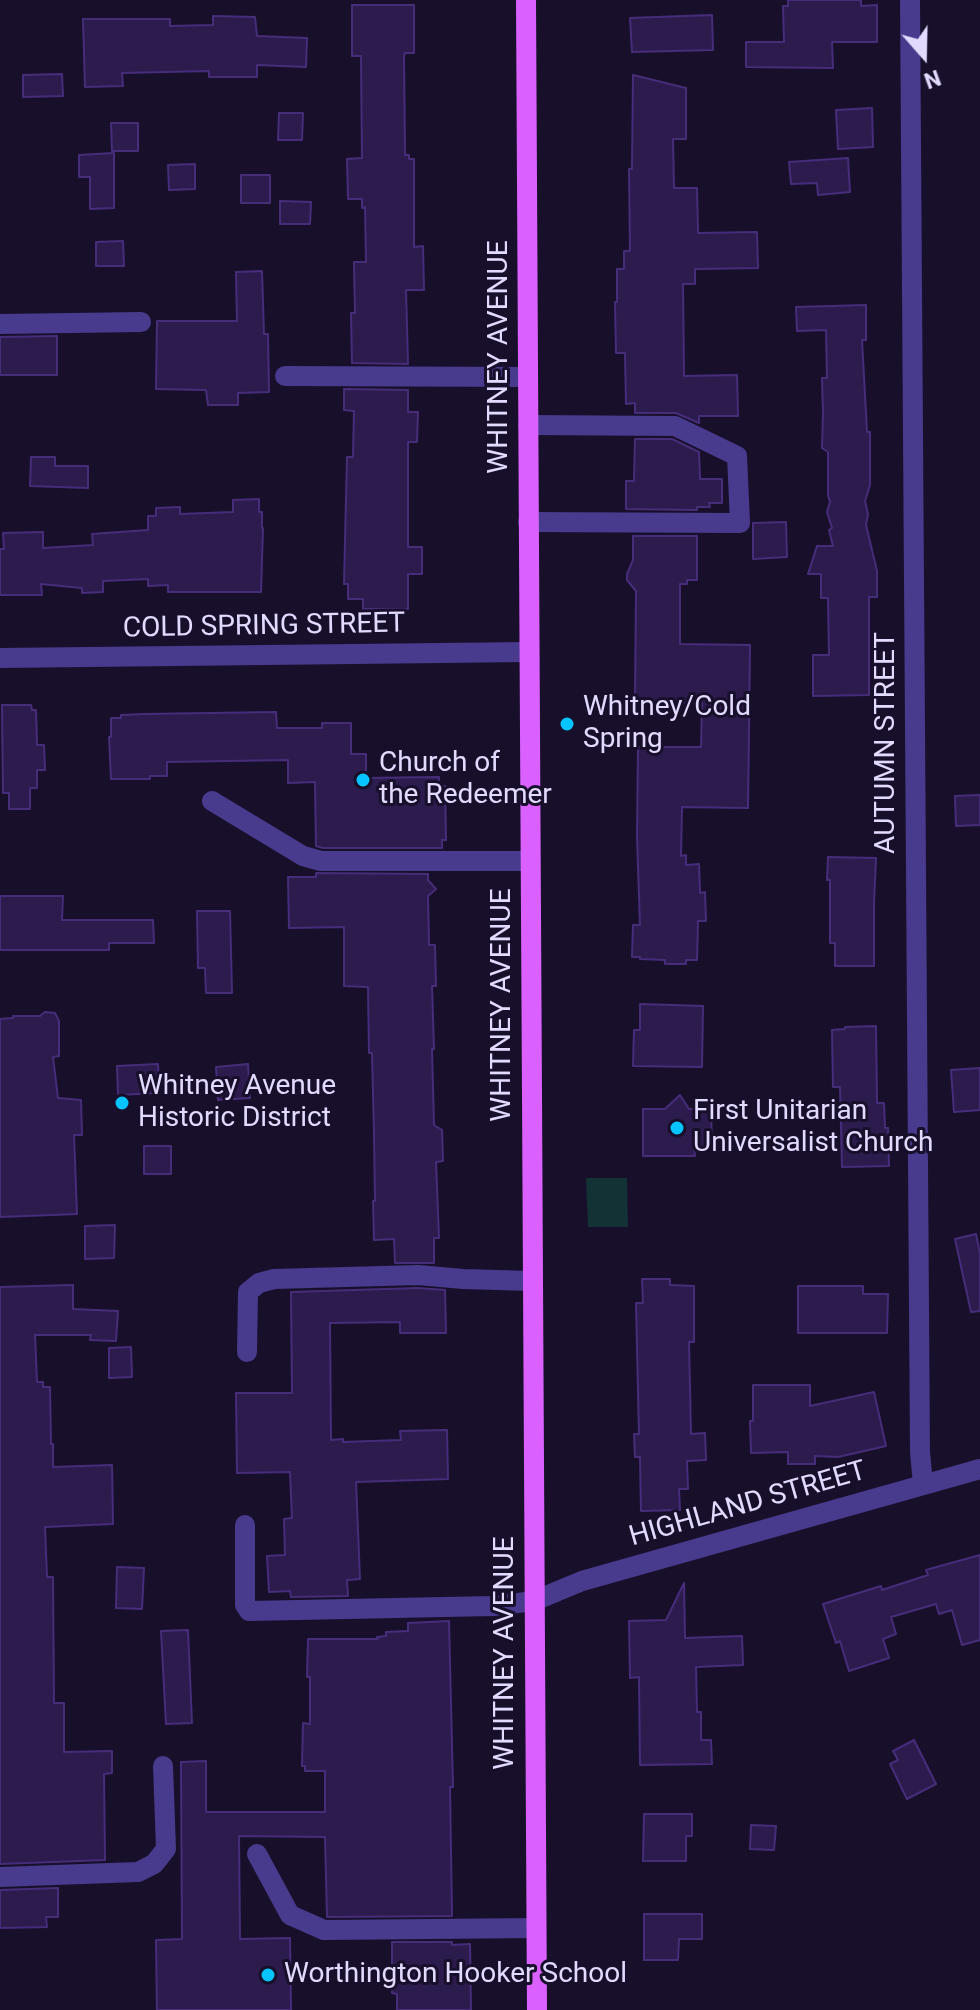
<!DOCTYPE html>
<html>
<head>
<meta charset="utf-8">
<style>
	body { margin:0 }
	#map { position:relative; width:980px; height:2010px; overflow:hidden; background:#18102b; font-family:Roboto,sans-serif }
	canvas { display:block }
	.north { position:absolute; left:884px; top:16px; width:80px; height:80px; -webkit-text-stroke:6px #18102b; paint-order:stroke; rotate:160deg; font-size:22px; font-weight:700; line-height:32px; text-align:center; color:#e3daff }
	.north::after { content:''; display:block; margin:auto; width:28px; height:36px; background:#e3daff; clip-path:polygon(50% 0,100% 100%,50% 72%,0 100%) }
</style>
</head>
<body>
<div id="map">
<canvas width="980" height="2010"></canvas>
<div class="north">N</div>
</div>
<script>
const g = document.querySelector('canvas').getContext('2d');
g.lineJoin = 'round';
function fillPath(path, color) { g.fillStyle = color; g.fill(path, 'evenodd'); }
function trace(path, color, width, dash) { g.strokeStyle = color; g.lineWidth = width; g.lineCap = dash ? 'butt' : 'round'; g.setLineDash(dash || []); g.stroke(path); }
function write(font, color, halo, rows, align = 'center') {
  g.font = font + ' Roboto,sans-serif'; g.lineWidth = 6; g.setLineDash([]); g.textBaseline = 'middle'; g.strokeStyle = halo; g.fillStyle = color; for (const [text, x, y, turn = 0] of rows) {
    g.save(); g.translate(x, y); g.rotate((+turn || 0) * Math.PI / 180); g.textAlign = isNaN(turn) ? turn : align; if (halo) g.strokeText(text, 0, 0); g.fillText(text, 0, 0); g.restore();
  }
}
fillPath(new Path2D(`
	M586 1178H627L628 1227H588Z`), '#133235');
const building = new Path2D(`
	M788 0H861V6L877 5V42H832L833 68 746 67V42H784L783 6H788Z
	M352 5H414V53H405L404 56 405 155H409V159H414V247L423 246 424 290H406L408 364 352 363 351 313H355L354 262H366L365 207 362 208V199H348L347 159 362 158 361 56H352Z
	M712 15 713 50 632 52 630 18Z
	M213 16 255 17 257 36 307 38 306 67 257 65V77H209V71L122 73 123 86 85 87 83 19H170V26L213 25Z
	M62 74 63 96 23 97V75Z
	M633 75 686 88V139H673L674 188H697L698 233 757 232 758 268 695 269V284H683L684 376 737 375 738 416H699V423L676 413H635V403L626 404 625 353H616L615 302H617V269H624V251H630L629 169H632Z
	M872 108 873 147 838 149 836 110Z
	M279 113H303L302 140H278Z
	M111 123H138V151H112Z
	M114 153V208L90 209V177H79V155Z
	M848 158 850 192 818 195 817 183 791 184 789 162Z
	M195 164V189L169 190 168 165Z
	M241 175H270V203H241Z
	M280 201 311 202 310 224H280Z
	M123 241 124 266H96V242Z
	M262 271 264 334H268L269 392 238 393V405H208L206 390 156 389 157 321H237L236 272Z
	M866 305V340H862L867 432H870V485L865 501 868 514 866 525 877 571V597H869V695L813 696V655H829L828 598H821V574H808L817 546H833L829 530 832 528 827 512 830 502 828 495V452L822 448 823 413 822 378H827L826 330 797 331 796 307Z
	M57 336V375H0V337Z
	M344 389 408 390V412H418L417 442H408V547H422V574H408V609H363V599H348V584H344L347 457H353L354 411 344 410Z
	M635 439H672L699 452 700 479H722V503H709L710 507H697V510L626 509V481H634Z
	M31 457H55V466H88V488L30 486Z
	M259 499V512H262V528H263L261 592H168V585L148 586V579L103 581V592L82 593V588L41 584 42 595H0V549H4L3 533 43 532V548L93 545 92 534 148 530V516H156V508L180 507V514L233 512V500Z
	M786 522 787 557 753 559V523Z
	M633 536H697V580H687V584H680V644L750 645 748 808 682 807 681 856 686 855V865L699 864 700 893 705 892 706 921H698L697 960H686V964H665V960L640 959V957H632L633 925H640L637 837 638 747H701L702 703H635L636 591 627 580V574L633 560Z
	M2 705H31L32 710H36L37 745H44L45 770H37V788H30V809H9V793H3Z
	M276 712 277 728H322V723H351V754H366V778L439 777V786H445L446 840H442V848H323L316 846 315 782 288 783V760L167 762V776H150V779H111L109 737H111V718H121V715L144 714Z
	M980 795V825L956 826 955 796Z
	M828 857 876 858 874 903V966H835V943H830V880H827Z
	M316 873 428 874V880L436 889 428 896 429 945H435L436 986H432L434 1049H432L434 1125 442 1130 443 1161 436 1162 439 1238H434V1263H395L394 1239 374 1240 373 1201H375L374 1133 372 1053H369L368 987 344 986V927L289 928 288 877H316Z
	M0 896H63L62 920H153L154 943H109V950H0Z
	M197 911H230L232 993H206L205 968H198Z
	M640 1004 703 1006 702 1067 633 1066 634 1030H640Z
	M45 1012 55 1013 59 1021V1056L53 1057 58 1098 81 1100 82 1135H74L77 1214 0 1217V1019L13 1018V1016H40Z
	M876 1026 877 1103H884L885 1128H888L889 1166 842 1167 840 1087H833L832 1030 845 1029V1027Z
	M158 1064 159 1093 118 1095 117 1066Z
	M248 1064 250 1098 218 1100 216 1067Z
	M980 1068V1110L954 1112 951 1070Z
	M680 1095 689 1109H711L712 1147H694L695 1156H643V1109H665Z
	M144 1146H171V1174H144Z
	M115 1225 114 1258 85 1259V1226Z
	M976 1234 980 1253V1311L971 1312 955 1239Z
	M642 1279H670V1285L694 1286V1342H689L691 1434 705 1433 706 1460 687 1461 688 1489H679L680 1510 641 1511 640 1457H635L634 1434H639L636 1303H643Z
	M73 1285V1309L118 1311 116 1341 90 1340 91 1335H35L37 1382H43V1387H50L51 1444H53V1467L112 1465 113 1524 45 1527 47 1577H53L54 1703H64V1752L112 1751V1773L104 1774 105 1860 0 1864V1287Z
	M798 1286H863V1294H888L887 1333H798Z
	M418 1288 445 1290 446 1333H400V1322L330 1323 331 1440 343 1439V1442L401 1440 400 1431 447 1430 448 1479 356 1482 360 1579 347 1580 348 1596 291 1597 290 1591 269 1592 267 1556 285 1555 284 1519 292 1518 290 1472 237 1473 236 1393H292L291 1292Z
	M131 1347 132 1377 109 1378V1348Z
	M753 1385H810V1406L874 1392 886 1446 838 1457 815 1456V1464H788V1452L751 1453 750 1421H753Z
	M980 1555V1640L962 1645 952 1610 939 1614 936 1604 891 1617 896 1634 883 1639 889 1658 849 1671 840 1641 836 1643 823 1604 881 1586 882 1590 928 1575 926 1570Z
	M117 1567 144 1568 142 1609 116 1608Z
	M684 1583 685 1638 742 1636 743 1665 696 1667 697 1712H701V1740H711L712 1764 640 1765 639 1677 630 1678 629 1621 666 1620Z
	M449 1621 453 1787H450L452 1916 327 1917 325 1837 239 1836 240 1939 290 1938 291 2010H157L156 1940 182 1939 181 1762 206 1761V1812H325V1771H305V1766H302L303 1723 310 1724V1677H307L308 1639H378L377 1637 386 1636V1632L408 1631V1623Z
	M188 1630 192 1723 166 1724 161 1631Z
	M914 1740 936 1784 907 1799 890 1764 898 1760 893 1751Z
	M644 1814H692V1836H686V1861H643Z
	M751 1825 776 1826 774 1850 750 1849Z
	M58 1888V1917H46L47 1927 0 1928V1890Z
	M644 1914H702V1939H679L678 1960H644Z
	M392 1942H452V1945L470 1944 471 2010H397V1994L392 1993Z`);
fillPath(building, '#2c1b4d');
trace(building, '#462d7a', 2);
trace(new Path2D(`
	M910 0 920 1452 923 1485
	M0 324 141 322
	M285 376 528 377
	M528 425 675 426 737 456 740 523 528 522
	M0 658 529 652
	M212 801 303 856 321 861H530
	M247 1352 248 1292 259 1283 274 1279 418 1275 463 1279 532 1281
	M245 1525V1605L249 1611 493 1606 534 1601 582 1581 980 1469
	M257 1854 290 1915 324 1930 536 1928
	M0 1877 138 1872 154 1864 166 1849 163 1766`), '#483a8c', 20);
trace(new Path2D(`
	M526 0 537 2010`), '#da61ff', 20);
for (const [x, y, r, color] of [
	[567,724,8,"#06c4ff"],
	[363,780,8,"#06c4ff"],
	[122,1103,8,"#06c4ff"],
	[677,1128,8,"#06c4ff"],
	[268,1975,8,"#06c4ff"]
]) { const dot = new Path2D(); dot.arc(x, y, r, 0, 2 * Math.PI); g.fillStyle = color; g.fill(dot); trace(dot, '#18102b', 3); }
write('28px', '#e3daff', '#18102b', [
	["WHITNEY AVENUE",500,357,-90],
	["COLD SPRING STREET",264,627,-1],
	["AUTUMN STREET",887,743,-90],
	["WHITNEY AVENUE",503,1005,-90],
	["HIGHLAND STREET",748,1505,-16],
	["WHITNEY AVENUE",506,1653,-90]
]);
write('28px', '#e3daff', '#18102b', [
	["Whitney/Cold",583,708],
	["Spring",583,740],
	["Church of",379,764],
	["the Redeemer",379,796],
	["Whitney Avenue",138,1087],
	["Historic District",138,1119],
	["First Unitarian",693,1112],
	["Universalist Church",693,1144],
	["Worthington Hooker School",284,1975]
], 'left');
</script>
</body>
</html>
